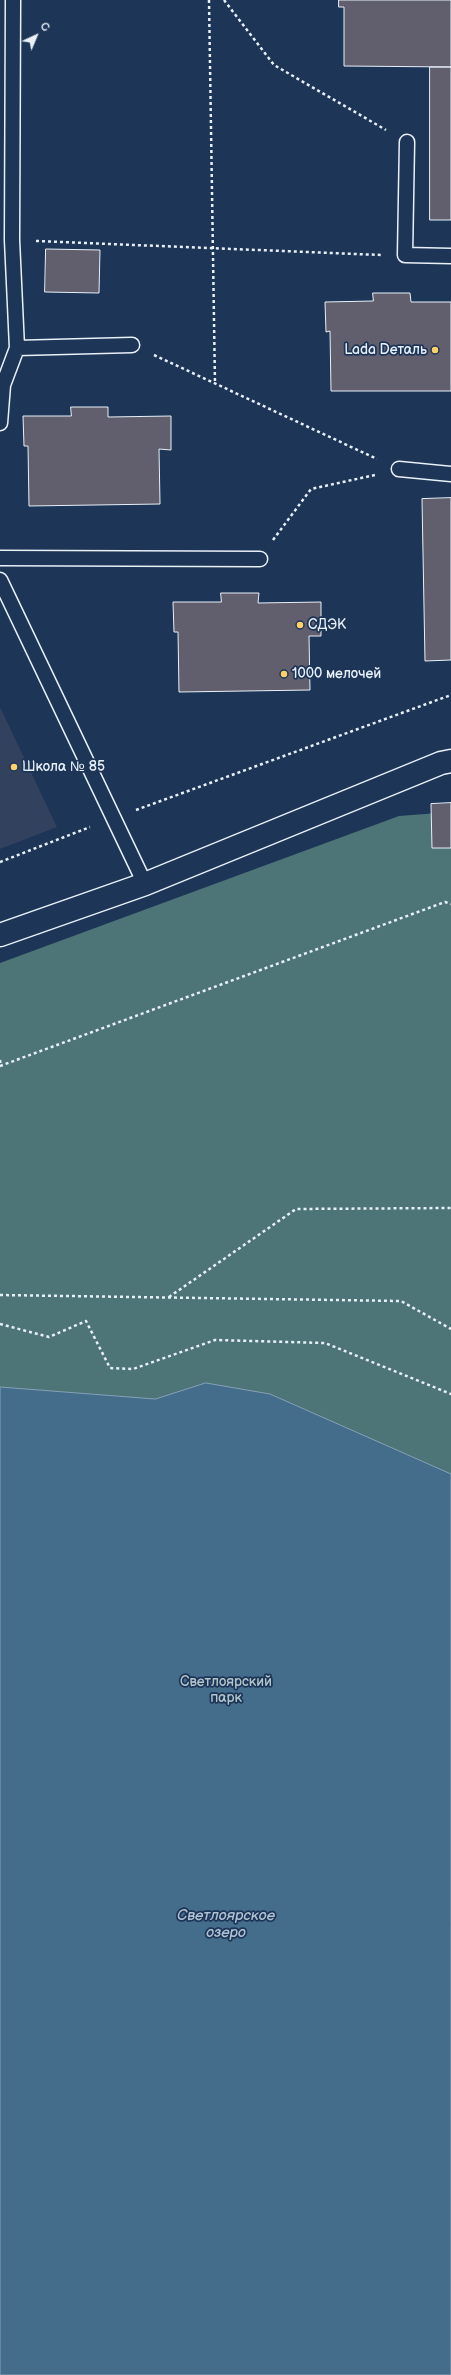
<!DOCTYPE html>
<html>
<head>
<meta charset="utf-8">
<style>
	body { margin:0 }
	#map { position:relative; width:451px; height:2375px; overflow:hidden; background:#1d3557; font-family:"Balsamiq Sans",sans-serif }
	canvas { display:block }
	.north { position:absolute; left:16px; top:16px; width:40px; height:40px; -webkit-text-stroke:3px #1d3557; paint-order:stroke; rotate:44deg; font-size:11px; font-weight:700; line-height:16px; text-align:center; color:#e8f1f8 }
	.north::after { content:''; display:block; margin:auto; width:14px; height:18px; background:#e8f1f8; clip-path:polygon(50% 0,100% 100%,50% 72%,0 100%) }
</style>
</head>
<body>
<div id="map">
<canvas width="451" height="2375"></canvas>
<div class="north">С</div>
</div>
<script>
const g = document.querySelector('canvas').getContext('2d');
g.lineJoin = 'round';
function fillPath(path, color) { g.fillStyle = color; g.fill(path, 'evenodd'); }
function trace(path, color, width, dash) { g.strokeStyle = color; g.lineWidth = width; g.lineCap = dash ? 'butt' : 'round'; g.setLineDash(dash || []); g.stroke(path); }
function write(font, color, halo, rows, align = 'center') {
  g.font = font + ' "Balsamiq Sans",sans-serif'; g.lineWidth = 3.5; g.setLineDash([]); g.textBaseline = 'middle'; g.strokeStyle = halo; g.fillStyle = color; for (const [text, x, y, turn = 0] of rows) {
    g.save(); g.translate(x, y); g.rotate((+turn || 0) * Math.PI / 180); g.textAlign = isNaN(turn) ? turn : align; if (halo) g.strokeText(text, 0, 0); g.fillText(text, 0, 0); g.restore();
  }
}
fillPath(new Path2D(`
	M0 707 57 827 0 849Z`), '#31415e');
fillPath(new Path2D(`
	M451 812V2375H0V963L399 816Z`), '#4d7477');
const water = new Path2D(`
	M206 1383 270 1394 451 1474V2375H0V1387L155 1399Z`);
fillPath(water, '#446c8b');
trace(water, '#86a1b7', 1);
const building = new Path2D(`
	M339 0H451V67L344 66V7H339Z
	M430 67H451V220H430Z
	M46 249 100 250 99 293 45 292Z
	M373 293H410L411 302H451V391H331L330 331 326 332 325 302 373 301Z
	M71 407H108V417L171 416V450L159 449 160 504 29 506 28 446H24L23 416H71Z
	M451 498V660L425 661 422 499Z
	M221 593H259L258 603 321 602V636H309L310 690 179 692 178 632H174L173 602H221Z
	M451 803V848H432L431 804Z`);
fillPath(building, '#615e6e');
trace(building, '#e8f1f8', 1);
const lane = new Path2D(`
	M13 0 12 240 17 348
	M407 142 405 255 451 256
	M0 423 3 385 17 348 132 345
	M399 469 451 474
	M0 558 260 559
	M0 580 145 884`);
const street = new Path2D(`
	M0 935 145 884 441 763 451 761`);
trace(lane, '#e8f1f8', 17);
trace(street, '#e8f1f8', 25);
trace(new Path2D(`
	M209 0 215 384
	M224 0 274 65 386 130
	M36 241 381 255
	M154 355 377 459
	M273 540 311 489 375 475
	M136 810 451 695
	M0 862 90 827
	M0 1060 1 1066
	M0 1066 445 902 451 904
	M0 1295 401 1301 451 1329
	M169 1297 296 1209 451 1208
	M0 1324 49 1337 86 1321 110 1368 133 1369 215 1340 325 1343 451 1394`), '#e8f1f8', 2.5, [3, 3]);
trace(lane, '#1d3557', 14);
trace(street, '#1d3557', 22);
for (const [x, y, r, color] of [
	[435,350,4,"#ffd166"],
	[300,625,4,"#ffd166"],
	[284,674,4,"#ffd166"],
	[14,767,4,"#ffd166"]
]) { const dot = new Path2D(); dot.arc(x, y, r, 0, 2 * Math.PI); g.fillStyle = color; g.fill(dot); trace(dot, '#1d3557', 1.5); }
write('14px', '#e8f1f8', '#1d3557', [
	["Lada Dеталь",427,350,"right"],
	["СДЭК",308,625],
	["1000 мелочей",292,674],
	["Школа № 85",22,767]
], 'left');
write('14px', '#b2c5cb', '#1d3557', [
	["Светлоярский",226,1682],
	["парк",226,1698]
]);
write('italic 15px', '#afc2d2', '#1d3557', [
	["Светлоярское",226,1916],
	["озеро",226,1933]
]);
</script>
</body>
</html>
